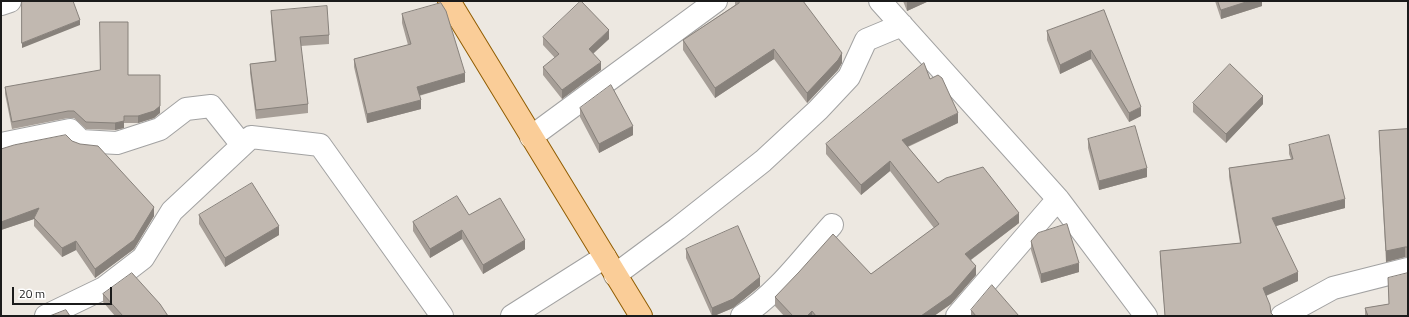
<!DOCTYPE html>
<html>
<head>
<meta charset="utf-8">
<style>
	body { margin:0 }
	#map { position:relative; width:1409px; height:317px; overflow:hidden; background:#ede8e1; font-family:"Titillium Web",sans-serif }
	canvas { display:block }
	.frame { position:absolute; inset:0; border:2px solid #1b1b1b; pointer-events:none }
	.scale { position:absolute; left:12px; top:287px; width:100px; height:18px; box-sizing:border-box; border:2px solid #1b1b1b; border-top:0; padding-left:5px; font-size:12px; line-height:14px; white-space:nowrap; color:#1b1b1b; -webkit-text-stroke:3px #fff; paint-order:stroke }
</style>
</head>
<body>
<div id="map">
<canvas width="1409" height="317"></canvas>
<div class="frame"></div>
<div class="scale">20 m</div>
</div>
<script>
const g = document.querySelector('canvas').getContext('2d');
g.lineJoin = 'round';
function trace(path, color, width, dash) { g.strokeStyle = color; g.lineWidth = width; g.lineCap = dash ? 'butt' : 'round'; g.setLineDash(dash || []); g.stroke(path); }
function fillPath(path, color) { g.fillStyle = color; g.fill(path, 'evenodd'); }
const minor = new Path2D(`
	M880 1 1058 199 1146 316
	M1 4 10 1
	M531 137 716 1
	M1 144 70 130 81 141 117 143 160 129 186 109 211 106 242 145
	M615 275 677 229 763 161 818 110 849 77 866 40 902 25
	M46 316 104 288 143 258 172 211 251 137 320 145 442 316
	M512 316 605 257
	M742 316C778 293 804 256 832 225
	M957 316 1058 199
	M1282 316 1333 288 1408 269`);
const major = new Path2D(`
	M449 1 641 316`);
trace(minor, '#a2a2a2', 24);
trace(major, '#915d02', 24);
trace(minor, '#fff', 22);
trace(major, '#facd98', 22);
fillPath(new Path2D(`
	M735 1H803L842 63 838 70 807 103 774 59 715 98 683 50V40L735 5Z
	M903 1H929L907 11Z
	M1215 1H1262V6L1221 19Z
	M1104 10 1141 116 1129 122 1091 59 1060 74 1047 40V31Z
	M271 11 329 35V44L301 46 308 104V113L256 119 250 73V64L275 61 271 20Z
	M402 14 465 82 419 96 421 109 367 123 354 67V59L408 45 402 23Z
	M543 37 609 39 593 54 601 70 562 99 543 75V67L555 58 543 45Z
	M128 75 160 113 154 118 138 123H124V128L115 130 86 129 74 118H68L12 129 5 94V87Z
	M1193 103 1263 104 1226 143 1193 112Z
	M580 108 633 135 599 153 580 117Z
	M958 123 908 147 938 183 1019 223 971 260 976 275 951 304 934 316H784L775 306V297L871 274 934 228 890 171 861 195 826 154V144Z
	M1408 129V257H1405L1386 262 1379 141V131Z
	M1088 139 1147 177 1099 190 1088 148Z
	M72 141 154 216 134 249 95 278 76 250 62 257 34 226V219L1 230V149Z
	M1289 145 1345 208 1276 226 1298 281 1266 296 1271 313 1274 316H1165L1160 260V251L1240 243 1229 177V168L1291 159 1289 154Z
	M199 215 279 235 225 267 199 224Z
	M469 215 525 249 483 274 462 239 430 258 413 231V222Z
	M1031 241 1079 272 1041 283 1031 250Z
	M686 249 760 286 733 308 714 316H712L686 258Z
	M1388 278 1408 316H1365V308L1389 304Z
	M103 294 168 316H115L103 302Z
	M971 310 1019 316H971Z`), '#a69e97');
fillPath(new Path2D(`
	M907 1H929L907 11Z
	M1249 1H1262V6L1221 19V10Z
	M80 20V25L22 48V43Z
	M609 30V39L589 57V49Z
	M774 49V59L715 98V88Z
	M1091 50V59L1060 74V65Z
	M842 53V63L838 70 807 103V93Z
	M601 62V70L562 99V90Z
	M465 73V82L417 96V87Z
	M1263 96V104L1226 143V134Z
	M421 100V109L367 123V114Z
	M160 106V113L154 118 138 123V116Z
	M1141 107V116L1129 122V113Z
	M958 113V123L902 149V140Z
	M124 121V128L115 130V123Z
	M633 126V135L599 153V144Z
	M890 161V171L861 195V185Z
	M1147 168V177L1099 190V181Z
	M1345 199V208L1272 227V218Z
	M154 207V216L134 249 95 278V269Z
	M39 208 34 218V219L1 230V222Z
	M1019 213V223L965 264V254Z
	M279 226V235L225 267V258Z
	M462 230V239L430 258V249Z
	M525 240V249L483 274V265Z
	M76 241V250L62 257V248Z
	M1405 247V257L1386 262V251Z
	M1079 263V272L1041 283V274Z
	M976 266V275L951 304 934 316H921Z
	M1298 272V281L1263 297V288Z
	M760 277V286L733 308 714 316H712V308Z
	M812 311V316H807Z`), '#87817b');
const building = new Path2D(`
	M22 1H73L80 20 22 43Z
	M581 1 609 30 589 49 601 62 562 90 543 67 559 54 543 37Z
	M738 1H803L842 53 838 60 807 93 774 49 715 88 683 40 739 3Z
	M1218 1H1249L1221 10Z
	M441 3 446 11 465 73 417 87 421 100 367 114 354 59 411 44 402 14Z
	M327 6 329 35 300 37 308 104 256 110 250 64 276 61 271 11Z
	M1104 10 1141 107 1129 113 1091 50 1060 65 1047 31Z
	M100 22H128V75H160V106L154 111 138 116H124V121L115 123 86 122 74 111H68L12 122 5 87 100 70Z
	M924 63 930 79 938 75 942 78 958 113 902 140 938 183 946 178 983 167 1019 213 965 254 976 266 951 295 921 316H816L812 311 807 316H793L775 297 799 272 833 234 871 274 939 224 890 161 861 185 826 144Z
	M1230 64 1263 96 1226 134 1193 103Z
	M611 85 633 126 599 144 580 108Z
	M1135 126 1147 168 1099 181 1088 139Z
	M1408 129V247H1405L1386 251 1379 131Z
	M66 135 72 141 80 144 98 146 154 207 134 240 95 269 76 241 62 248 34 218 39 208 1 222V149L14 145Z
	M1329 135 1345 199 1272 218 1298 272 1263 288 1270 305 1271 313 1274 316H1165L1160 251 1241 243 1229 168 1293 159 1289 145Z
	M252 183 279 226 225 258 199 215Z
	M457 196 469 215 500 198 525 240 483 265 462 230 430 249 413 222Z
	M1067 224 1079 263 1041 274 1031 241 1038 233Z
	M738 226 760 277 733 299 712 308 686 249Z
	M132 273 160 304 168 316H123L103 294Z
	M1408 273V316H1368L1365 308 1389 304 1388 278Z
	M992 285 1019 316H976L971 310Z
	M66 310 70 316H50Z`);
fillPath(building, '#c1b8b0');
trace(building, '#87817b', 1);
</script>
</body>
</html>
